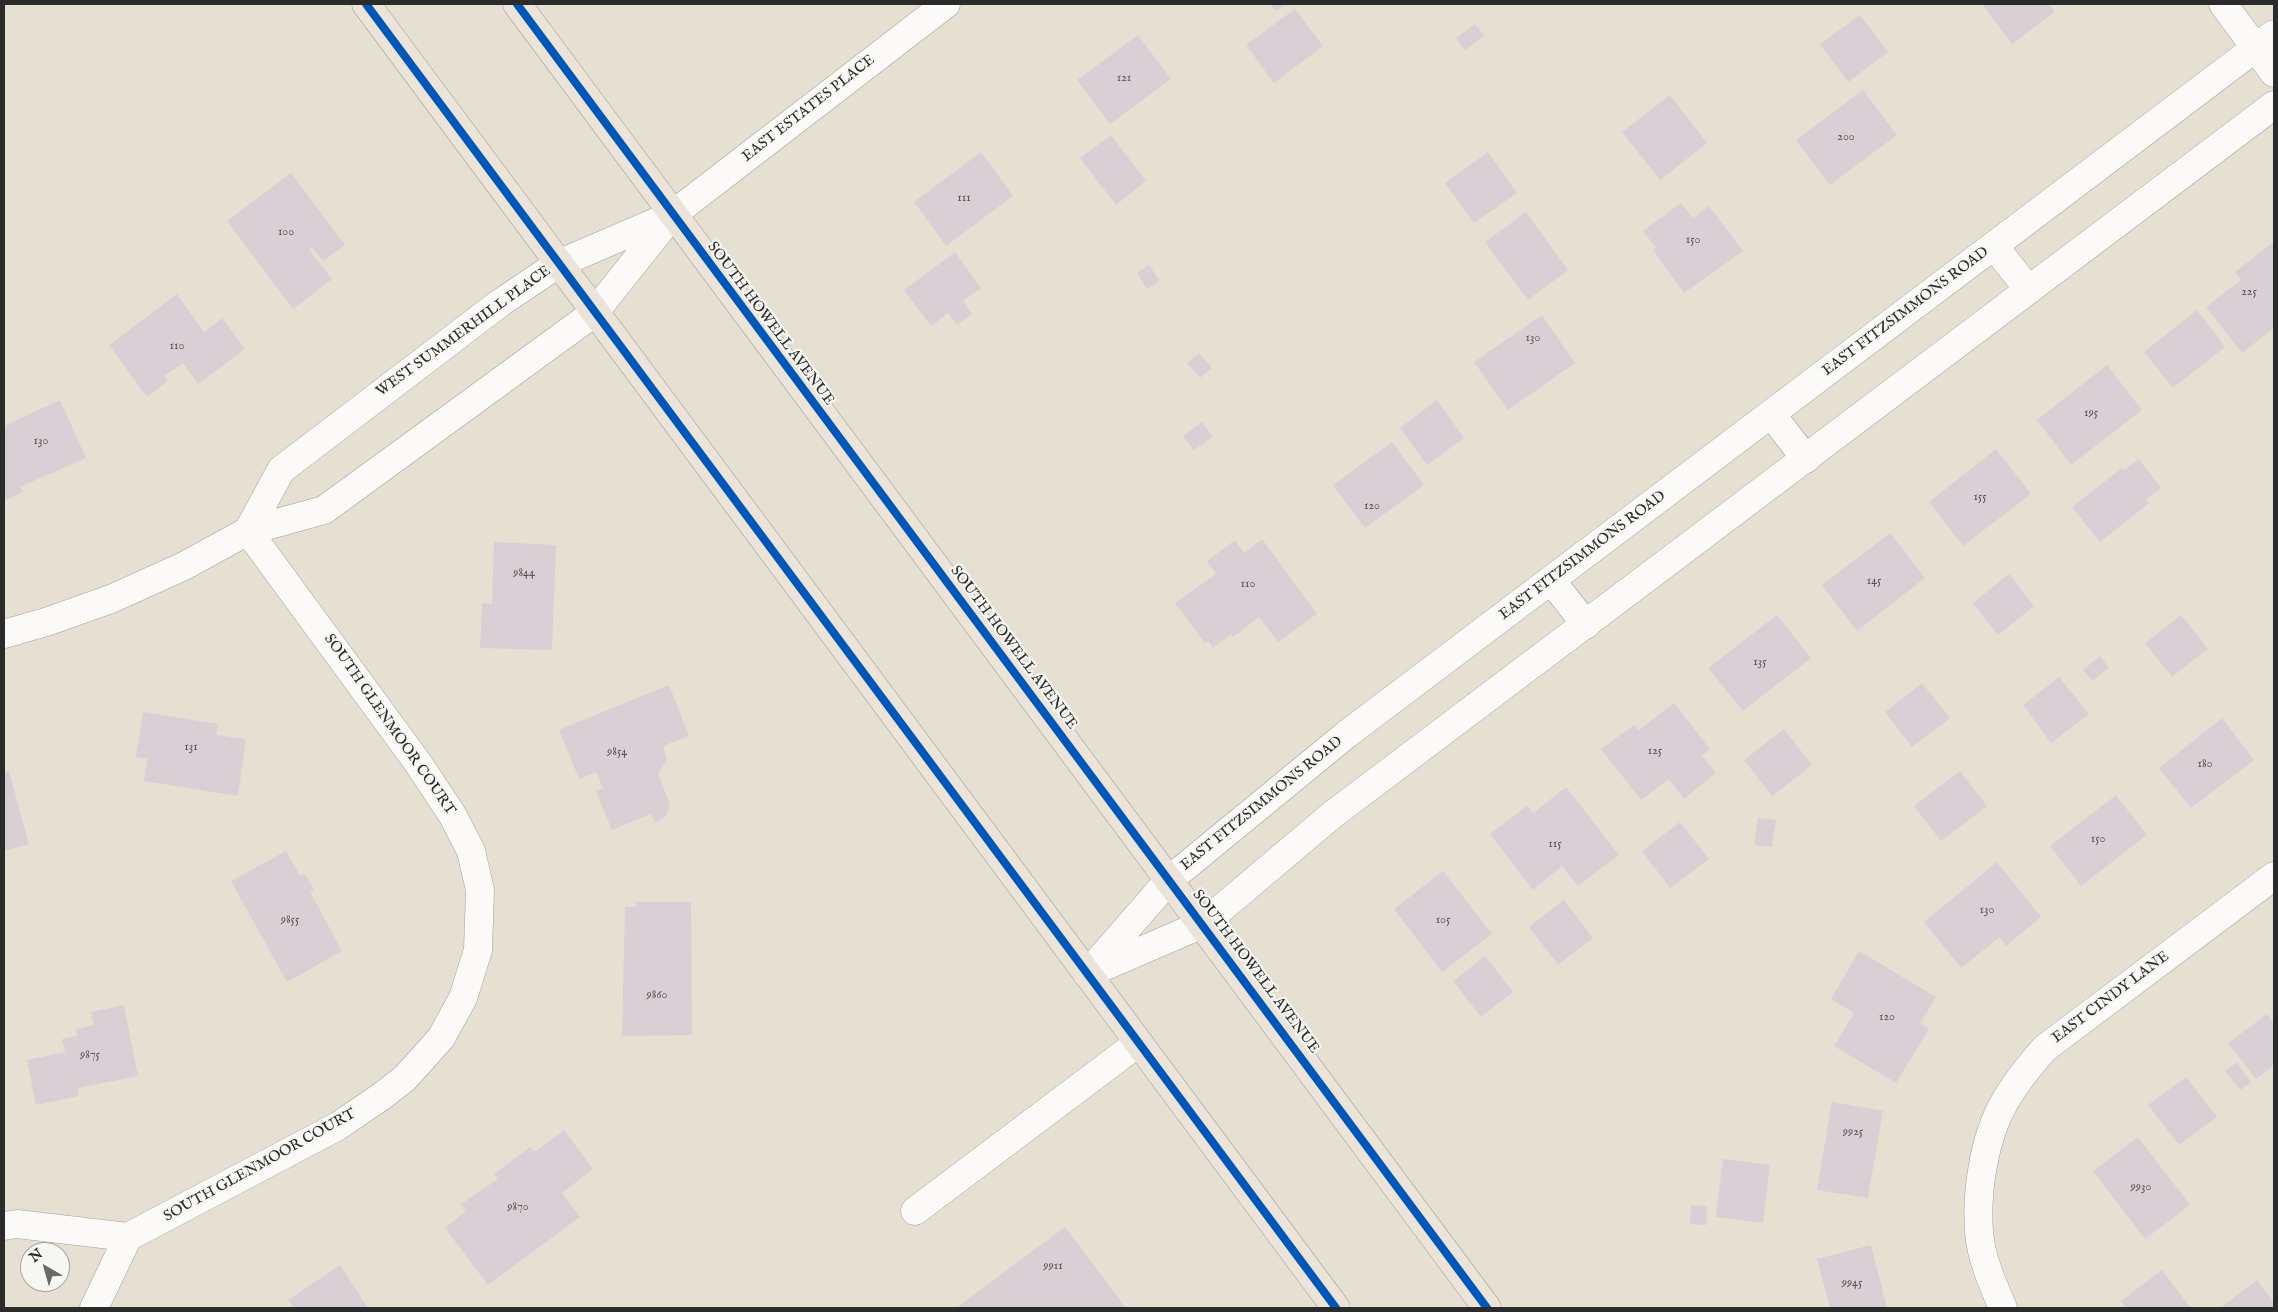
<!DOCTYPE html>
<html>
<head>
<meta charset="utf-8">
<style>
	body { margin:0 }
	#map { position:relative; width:2278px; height:1312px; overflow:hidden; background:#e5e0d1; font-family:"IM FELL English",serif }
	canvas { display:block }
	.frame { position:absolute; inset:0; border:5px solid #2b2b2b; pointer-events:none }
	.north { position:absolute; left:20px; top:1242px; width:50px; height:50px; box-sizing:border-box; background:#f6f6f2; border:1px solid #a5a5a2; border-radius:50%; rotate:322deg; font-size:14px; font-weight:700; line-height:20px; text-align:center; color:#2b2b2b }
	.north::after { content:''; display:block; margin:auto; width:18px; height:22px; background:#6c6a65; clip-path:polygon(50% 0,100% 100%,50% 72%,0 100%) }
</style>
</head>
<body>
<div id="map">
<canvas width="2278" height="1312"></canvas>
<div class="frame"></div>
<div class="north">N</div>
</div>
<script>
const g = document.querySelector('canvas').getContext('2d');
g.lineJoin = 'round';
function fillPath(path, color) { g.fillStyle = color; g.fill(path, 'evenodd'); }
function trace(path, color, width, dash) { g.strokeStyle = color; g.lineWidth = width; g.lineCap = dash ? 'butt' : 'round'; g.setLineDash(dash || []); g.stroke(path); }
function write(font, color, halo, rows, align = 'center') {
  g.font = font + ' "IM FELL English",serif'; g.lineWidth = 4.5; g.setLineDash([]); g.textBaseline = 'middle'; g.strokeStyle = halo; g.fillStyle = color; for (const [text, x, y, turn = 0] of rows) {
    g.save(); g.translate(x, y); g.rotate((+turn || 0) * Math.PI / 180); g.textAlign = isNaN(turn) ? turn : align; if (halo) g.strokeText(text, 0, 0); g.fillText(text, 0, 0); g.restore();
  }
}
fillPath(new Path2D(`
	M1270 4H1286L1276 11Z
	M1982 4H2049L2055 12 2012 44Z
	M1295 9 1323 46 1274 83 1246 45Z
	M1860 15 1888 52 1848 82 1820 44Z
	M1475 24 1484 36 1465 50 1456 38Z
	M1138 35 1171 79 1110 124 1077 80Z
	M1863 90 1897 135 1830 185 1796 140Z
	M1670 95 1707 143 1660 180 1622 132Z
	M1111 135 1146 181 1116 205 1080 158Z
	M981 152 1013 196 946 246 914 202Z
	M1488 152 1517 193 1474 223 1445 183Z
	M291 173 345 245 323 261 312 247 309 250 332 279 293 309 227 221Z
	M1681 203 1693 218 1709 206 1743 251 1684 293 1653 250 1656 248 1643 231Z
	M1526 212 1568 270 1528 300 1485 242Z
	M2272 243 2274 246V328L2242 353 2206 307 2241 280 2235 272Z
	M955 252 981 288 963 301 972 314 957 325 948 313 931 326 904 290Z
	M1149 265 1160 281 1147 289 1137 273Z
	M177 294 204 332 222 318 245 349 198 384 183 363 164 376 168 381 147 397 109 345Z
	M2197 310 2225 347 2173 388 2144 352Z
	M1542 315 1575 363 1508 410 1474 362Z
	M1199 353 1212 368 1200 378 1187 363Z
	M2107 365 2142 410 2071 465 2037 420Z
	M60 400 86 458 20 487 23 492 4 501V426Z
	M1437 400 1464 438 1427 465 1400 428Z
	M1202 422 1213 437 1194 450 1183 436Z
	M1392 442 1424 485 1365 528 1333 485Z
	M1996 449 2031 494 1963 546 1929 502Z
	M2139 459 2161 488 2146 499 2149 503 2100 542 2072 507 2122 468 2124 470Z
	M1890 533 1925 578 1857 631 1822 585Z
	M1262 539 1317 614 1278 642 1259 617 1233 637 1231 634 1213 648 1208 641 1205 643 1175 603 1216 574 1207 561 1235 540 1244 553Z
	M494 542 556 545 552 650 480 648 482 603 492 604Z
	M2009 574 2034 606 1998 635 1973 603Z
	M1777 615 1811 658 1743 711 1708 668Z
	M2181 615 2208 649 2172 677 2145 643Z
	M2100 656 2109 668 2092 681 2083 670Z
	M2059 677 2089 714 2051 743 2023 705Z
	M1922 683 1950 718 1912 747 1885 712Z
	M669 685 689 736 663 746 667 760 658 774 670 804 666 816 655 823 651 814 612 830 596 791 603 788 596 772 579 779 559 730Z
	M1674 703 1710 749 1702 756 1716 773 1684 799 1669 779 1641 800 1601 749 1634 725 1639 730Z
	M143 712 218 724 216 735 246 739 238 796 144 781 147 759 136 757Z
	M2222 718 2254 760 2191 808 2159 768Z
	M1784 729 1812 765 1772 796 1744 760Z
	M9 771 29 844 4 851V772Z
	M1960 771 1987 806 1941 841 1914 806Z
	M1566 787 1619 855 1578 886 1562 866 1533 890 1490 834 1527 806 1533 813Z
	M2116 795 2147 835 2081 886 2050 846Z
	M1758 818 1776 820 1772 847 1754 845Z
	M1680 822 1709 859 1670 888 1642 851Z
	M286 851 300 876 305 874 314 890 310 892 342 951 287 982 231 881Z
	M1997 862 2041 917 2006 946 2000 937 1961 968 1924 922Z
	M1443 871 1492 934 1442 972 1394 909Z
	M1564 900 1593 938 1558 965 1529 927Z
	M636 902H691L692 1035 622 1036 625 907H636Z
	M1859 951 1936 997 1920 1023 1929 1029 1896 1083 1834 1046 1854 1013 1831 999Z
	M1485 956 1513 992 1481 1017 1453 981Z
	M124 1005 138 1076 78 1088 79 1096 36 1105 27 1060 65 1052 62 1039 77 1036 76 1029 94 1025 91 1012Z
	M2267 1014 2274 1024V1065L2256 1079 2228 1043Z
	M2237 1062 2251 1082 2240 1090 2225 1071Z
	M2186 1077 2217 1117 2179 1145 2148 1105Z
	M1832 1102 1883 1111 1868 1198 1817 1190Z
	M564 1130 593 1169 562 1193 580 1217 488 1285 445 1228 466 1211 461 1204 498 1179 494 1174 530 1147 535 1152Z
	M2138 1137 2190 1205 2145 1239 2093 1171Z
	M1723 1159 1770 1165 1763 1223 1716 1217Z
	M1691 1205 1707 1206 1706 1225 1690 1224Z
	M1065 1227 1126 1308H956Z
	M1871 1245 1887 1308H1830L1817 1259Z
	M340 1265 368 1308H294L288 1300Z
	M2162 1270 2191 1308H2126L2121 1301Z
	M2257 1280 2274 1303V1308H2220Z`), '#d9d0d5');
const minor = new Path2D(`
	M2223 4 2274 73
	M2274 34 1347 734 1169 880 1087 974 1203 924 1332 815 2274 105
	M672 215 946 4
	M1994 246 2029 290
	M1771 414 1806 459
	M1551 580 1586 625
	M4 634 46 622 111 599 184 566 248 531 324 510 594 313 672 215 558 264 500 303 281 470 248 531
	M915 1211 1138 1043
	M4 1226 17 1224 128 1237 338 1126 382 1096 405 1078 441 1038 463 998 478 950 480 890 471 851 453 816 418 763 248 531
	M94 1308 128 1237
	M2003 1308C1993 1285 1981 1258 1979 1232 1976 1192 1984 1138 2004 1103 2015 1083 2030 1065 2045 1048L2274 876`);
const major = new Path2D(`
	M366 4 1336 1308
	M517 4 1487 1308`);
trace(minor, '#a29f96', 29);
trace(major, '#a29f96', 29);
trace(minor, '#fbfaf8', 28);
trace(major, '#ece4db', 28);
trace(new Path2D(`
	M366 4 1336 1308
	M517 4 1487 1308`), '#0057b8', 8);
write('12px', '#565456', null, [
	["121",1124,79],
	["200",1846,138],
	["111",964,199],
	["100",286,233],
	["150",1693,241],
	["225",2249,293],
	["130",1533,339],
	["110",177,347],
	["195",2091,414],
	["130",41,442],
	["155",1980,498],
	["120",1372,507],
	["9844",524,574],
	["145",1874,582],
	["110",1248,585],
	["135",1760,663],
	["131",191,748],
	["125",1655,752],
	["9854",617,753],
	["180",2205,765],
	["150",2098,840],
	["115",1555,845],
	["130",1987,911],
	["9855",290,921],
	["105",1443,921],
	["9860",657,996],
	["120",1887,1018],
	["9875",90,1056],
	["9925",1853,1133],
	["9930",2141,1188],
	["9870",518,1208],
	["9911",1053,1267],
	["9945",1852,1284]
]);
write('15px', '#2b2b2b', '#f6f6f2', [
	["EAST ESTATES PLACE",809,109,-38],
	["EAST FITZSIMMONS ROAD",1906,312,-37],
	["SOUTH HOWELL AVENUE",770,324,53],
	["WEST SUMMERHILL PLACE",464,332,-36],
	["EAST FITZSIMMONS ROAD",1583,556,-37],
	["SOUTH HOWELL AVENUE",1013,648,53],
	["SOUTH GLENMOOR COURT",389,725,55],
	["EAST FITZSIMMONS ROAD",1262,804,-39],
	["SOUTH HOWELL AVENUE",1255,972,53],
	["EAST CINDY LANE",2111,998,-37],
	["SOUTH GLENMOOR COURT",260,1166,-29]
]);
</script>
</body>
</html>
